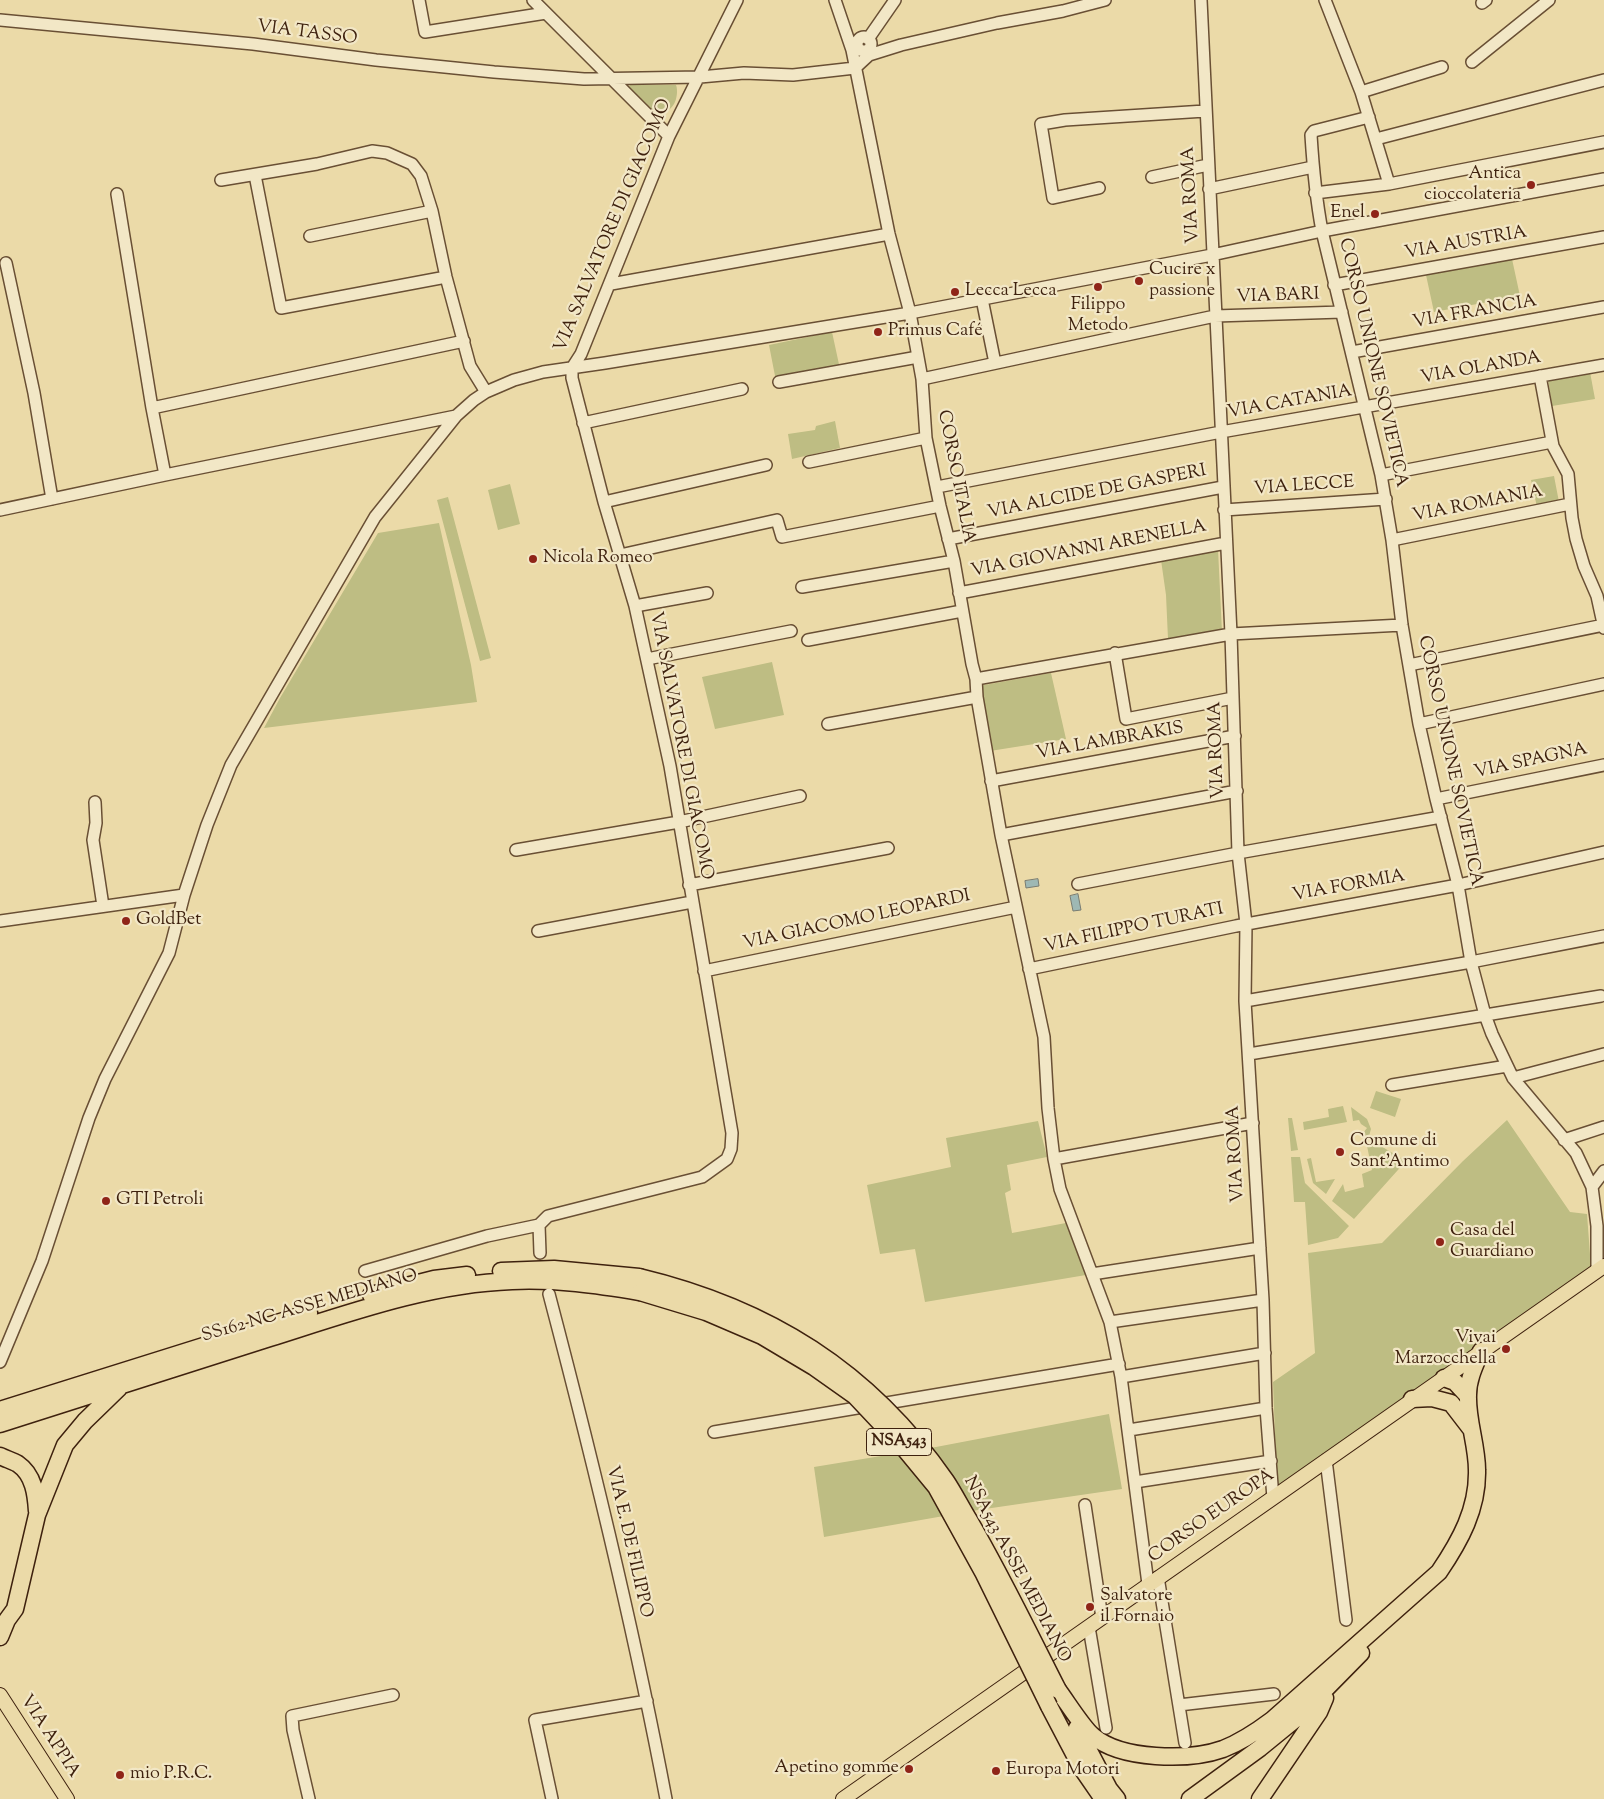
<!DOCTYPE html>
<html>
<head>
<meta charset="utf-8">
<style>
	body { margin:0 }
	canvas { display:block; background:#ebdaa8 }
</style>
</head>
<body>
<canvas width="1604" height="1799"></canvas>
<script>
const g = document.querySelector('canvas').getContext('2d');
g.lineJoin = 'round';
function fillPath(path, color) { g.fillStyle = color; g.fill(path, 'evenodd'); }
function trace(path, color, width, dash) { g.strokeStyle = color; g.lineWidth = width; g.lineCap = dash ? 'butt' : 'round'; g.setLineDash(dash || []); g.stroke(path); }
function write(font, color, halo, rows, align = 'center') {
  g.font = font + ' "Sorts Mill Goudy",serif'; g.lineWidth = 4.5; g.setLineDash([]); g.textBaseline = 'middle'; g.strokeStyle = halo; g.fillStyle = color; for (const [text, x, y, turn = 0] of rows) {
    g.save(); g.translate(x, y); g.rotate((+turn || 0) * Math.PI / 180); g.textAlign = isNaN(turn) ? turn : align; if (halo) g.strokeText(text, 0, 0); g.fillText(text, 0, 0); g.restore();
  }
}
fillPath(new Path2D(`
	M630 85H676C678 90 677 99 674 104 658 128 641 102 627 89Z
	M1512 259 1520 296 1434 312 1426 275Z
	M832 332 840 369 776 381 769 345Z
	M1590 372 1595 399 1552 406 1548 379Z
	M835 421 840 448 792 459 788 434 815 430 816 426Z
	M1554 476 1559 502 1537 507 1531 480Z
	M510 484 520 524 498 530 488 490Z
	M448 497 491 658 480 661 437 500Z
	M439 523 471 665 477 702 264 728 280 698 378 533Z
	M1218 549 1222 632 1168 639 1166 595 1161 560Z
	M772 662 784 715 715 729 702 677Z
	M1051 673 1066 739 990 751 979 686Z
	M1376 1091 1401 1099 1395 1117 1370 1108Z
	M1343 1106 1347 1122 1304 1130 1303 1122 1329 1117 1328 1109Z
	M1351 1107 1367 1119 1371 1129 1369 1136 1366 1138 1363 1133 1367 1128 1361 1124 1359 1120 1353 1121Z
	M1288 1118H1292L1298 1150 1291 1151Z
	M1507 1120 1570 1212 1587 1214 1591 1268 1277 1488 1273 1382 1315 1353 1308 1253 1382 1243 1463 1161Z
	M1038 1121 1047 1157 1007 1165 1011 1190 1005 1193 1012 1233 1066 1223 1086 1275 925 1302 915 1249 880 1254 867 1185 951 1167 946 1138Z
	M1374 1142 1406 1161 1354 1219 1332 1201 1343 1184 1345 1192 1364 1187 1362 1174 1372 1170 1367 1146Z
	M1291 1157H1300L1305 1183 1349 1226 1338 1238 1308 1245 1305 1202H1294Z
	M1311 1158 1316 1182 1335 1179 1326 1194 1313 1183 1307 1159Z
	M1109 1414 1122 1489 978 1510 824 1537 814 1467 936 1447Z`), '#bebd83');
const water = new Path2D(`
	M1038 879 1039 886 1026 888 1025 881Z
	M1078 894 1081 910 1073 911 1070 896Z`);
fillPath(water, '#9eb8b4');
trace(water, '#787c72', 1);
const minor = new Path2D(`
	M419 0 425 32 546 13
	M533 0 669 136
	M835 0 852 50 889 234 910 313 922 379 926 438 940 506 954 561 972 664 976 679 977 697 1001 835 1044 1037 1048 1108 1054 1159 1060 1189 1110 1322 1121 1377 1148 1584
	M1201 0 1231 634 1238 853 1246 924 1245 1001 1263 1300 1266 1408 1273 1498
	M1325 0 1361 92 1389 184
	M1482 3 1486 0
	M0 20 253 44 376 60 494 72 584 79 700 77 744 73 793 75 855 68 869 55 901 45 997 23 1063 11 1105 0
	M857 44a7 7 0 1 1 14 0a7 7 0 1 1-14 0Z
	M868 39 895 0
	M1472 62 1549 0
	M1361 92 1442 67
	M1369 117 1314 131 1311 135C1313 167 1316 199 1322 231L1381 475 1392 540 1402 625 1419 724 1436 799 1458 885 1471 962 1485 1015 1492 1034 1513 1078 1576 1153 1592 1187 1597 1226V1271
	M1376 139 1604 80
	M255 175 281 308 446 277
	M1152 177 1208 165
	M221 180 317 164 372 151 387 153 412 164 421 176 432 211 446 277 470 366 486 392
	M1099 188 1053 198 1041 124 1065 120 1205 111
	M1209 189 1313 167
	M1315 193 1389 184 1604 142
	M117 194 152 408 165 475
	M310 236 432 211
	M6 263 34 393 52 499
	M611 284 889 234
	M1334 285 1604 237
	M982 299 995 363
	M1352 352 1604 307
	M1540 376 1553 446 1568 474 1572 518 1576 539 1584 566 1597 596 1604 628
	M922 379 1215 316 1342 312
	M779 382 918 357
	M152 408 464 341
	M583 423 742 389
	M809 462 926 438
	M1381 475 1552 442
	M937 487 1221 432 1604 365
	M604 502 766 465
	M0 510 165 475 456 416
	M1224 510 1386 499
	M948 539 1223 487
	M1392 540 1570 504
	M620 555 777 520 782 537 940 506
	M802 587 954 561
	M959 593 1226 543
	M635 606 707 593
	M808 640 962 611
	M1115 653 1126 719 1233 698
	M647 659 791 631
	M1409 665 1604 625
	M976 679 1231 634 1402 625
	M828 724 977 697
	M1419 724 1604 684
	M991 781 1235 736
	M1436 799 1604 765
	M95 802 96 823 93 840 103 906
	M1001 835 1237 791
	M516 850 679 822 800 796
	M1078 884 1238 853 1441 817
	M689 885 888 848
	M0 921 184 895
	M538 931 692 902
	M1029 969 1236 926 1458 885 1604 852
	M704 971 1016 907
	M1245 1001 1471 962 1604 936
	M1249 1054 1601 996
	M1513 1078 1604 1054
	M1392 1085 1507 1066
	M1564 1140 1604 1127
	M1054 1159 1253 1123
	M1592 1187 1604 1171
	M540 1253 539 1225 548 1216 702 1177 727 1159 731 1149 732 1133 670 766 635 606 604 502 572 378V368L581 354 669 136 737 0
	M365 1271 487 1236 539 1225
	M1092 1274 1260 1248
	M549 1294C593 1461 634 1629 666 1799
	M1110 1322 1263 1300
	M0 1362 42 1261 89 1118 105 1079 169 953 184 895 207 825 231 765 375 517 456 416 474 400 486 392 514 380 543 372 605 363 910 313 1212 255 1322 231 1604 179
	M1121 1377 1265 1353
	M1129 1430 1266 1408
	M714 1432 1119 1364
	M1326 1460 1346 1620
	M1135 1482 1271 1461
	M1085 1505 1102 1618
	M1158 1577 1185 1743
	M1089 1627 1106 1728
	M1179 1705 1274 1694
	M309 1799 293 1730 292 1716 393 1695
	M552 1799 535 1720 647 1701`);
const major = new Path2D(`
	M0 1695 67 1799
	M843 1799 1604 1266`);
const highway = new Path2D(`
	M501 1271 554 1269 639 1277
	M371 1295 434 1279 467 1275
	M1444 1378 1455 1382 1468 1396
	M1412 1399 1432 1398 1451 1403 1471 1429
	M0 1410 309 1313
	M0 1424C90 1395 180 1367 270 1338 349 1313 429 1284 512 1281 556 1279 597 1285 640 1292
	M0 1456C6 1459 13 1461 18 1464 34 1475 36 1495 37 1511
	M0 1637 7 1620 15 1609 37 1515 65 1445 85 1421 119 1388
	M1058 1690C1067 1702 1083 1728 1093 1736 1121 1760 1189 1761 1223 1749 1241 1742 1256 1732 1272 1720L1439 1572C1460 1541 1478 1509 1477 1470 1477 1445 1467 1420 1468 1395 1468 1379 1475 1365 1481 1351
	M1049 1706 1081 1767 1103 1799
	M1077 1728 1109 1789 1117 1799
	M1190 1799 1260 1748 1298 1717 1361 1653
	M1260 1799 1319 1712 1325 1698`);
trace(minor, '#694f34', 14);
trace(major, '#3e210e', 16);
trace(highway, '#3e210e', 19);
trace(minor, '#f2e7c6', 11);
trace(major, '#ebdaa8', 14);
trace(highway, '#ebdaa8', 16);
const highwayBridge = new Path2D(`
	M639 1277C768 1308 869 1370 946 1481 954 1493 961 1507 969 1520 1001 1575 1029 1633 1058 1690
	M640 1292 706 1312 762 1336 814 1367 855 1396 903 1447 936 1487 984 1574 1049 1706`);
trace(highwayBridge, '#3e210e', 19, []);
trace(highwayBridge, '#ebdaa8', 16);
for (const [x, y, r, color] of [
	[1531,185,5,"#8f2418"],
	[1375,214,5,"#8f2418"],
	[1139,281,5,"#8f2418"],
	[1098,287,5,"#8f2418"],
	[955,292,5,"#8f2418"],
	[878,332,5,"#8f2418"],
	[533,559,5,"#8f2418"],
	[126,921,5,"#8f2418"],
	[1340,1152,5,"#8f2418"],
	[106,1201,5,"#8f2418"],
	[1440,1242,5,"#8f2418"],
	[1506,1349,5,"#8f2418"],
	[1090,1607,5,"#8f2418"],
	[909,1769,5,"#8f2418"],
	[996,1771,5,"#8f2418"],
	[120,1775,5,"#8f2418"]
]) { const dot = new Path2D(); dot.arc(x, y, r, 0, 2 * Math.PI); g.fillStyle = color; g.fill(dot); trace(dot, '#f2e7c6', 2); }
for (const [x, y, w] of [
	[899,1442,65]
]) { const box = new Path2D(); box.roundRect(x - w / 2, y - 13.5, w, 27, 4); g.fillStyle = '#f2e7c6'; g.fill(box); trace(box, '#3e210e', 1); }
write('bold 16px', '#3e210e', null, [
	["NSA543",899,1442]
]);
write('18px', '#3e210e', '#f2e7c6', [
	["VIA TASSO",307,34,7],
	["VIA ROMA",1192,195,-93],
	["VIA SALVATORE DI GIACOMO",614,226,-67],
	["VIA AUSTRIA",1466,244,-10],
	["VIA BARI",1278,297,-2],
	["VIA FRANCIA",1475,313,-10],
	["CORSO UNIONE SOVIETICA",1372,363,77],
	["VIA OLANDA",1481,369,-10],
	["VIA CATANIA",1290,403,-10],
	["CORSO ITALIA",955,477,79],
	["VIA LECCE",1304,487,-4],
	["VIA ALCIDE DE GASPERI",1097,493,-11],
	["VIA ROMANIA",1478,505,-11],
	["VIA GIOVANNI ARENELLA",1089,550,-11],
	["VIA LAMBRAKIS",1110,742,-10],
	["VIA SALVATORE DI GIACOMO",680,746,79],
	["VIA ROMA",1218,750,-92],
	["CORSO UNIONE SOVIETICA",1449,761,78],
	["VIA SPAGNA",1531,762,-12],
	["VIA FORMIA",1349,887,-10],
	["VIA GIACOMO LEOPARDI",857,921,-12],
	["VIA FILIPPO TURATI",1134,929,-12],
	["VIA ROMA",1237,1154,-93],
	["SS162 NC ASSE MEDIANO",310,1307,-16],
	["CORSO EUROPA",1212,1517,-35],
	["VIA E. DE FILIPPO",628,1542,77],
	["NSA543 ASSE MEDIANO",1016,1570,62],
	["VIA APPIA",49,1737,57]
]);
write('18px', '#3e210e', '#f2e7c6', [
	["Antica",1521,175,"right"],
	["cioccolateria",1521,196,"right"],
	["Enel",1365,214,"right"],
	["Cucire x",1149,271],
	["passione",1149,292],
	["Lecca Lecca",965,292],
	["Filippo",1098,306,"center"],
	["Metodo",1098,327,"center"],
	["Primus Café",888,332],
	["Nicola Romeo",543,559],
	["GoldBet",136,921],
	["Comune di",1350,1142],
	["Sant'Antimo",1350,1163],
	["GTI Petroli",116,1201],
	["Casa del",1450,1232],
	["Guardiano",1450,1253],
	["Vivai",1496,1339,"right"],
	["Marzocchella",1496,1360,"right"],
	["Salvatore",1100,1597],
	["il Fornaio",1100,1618],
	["Apetino gomme",899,1769,"right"],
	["Europa Motori",1006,1771],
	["mio P.R.C.",130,1775]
], 'left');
</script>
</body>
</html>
